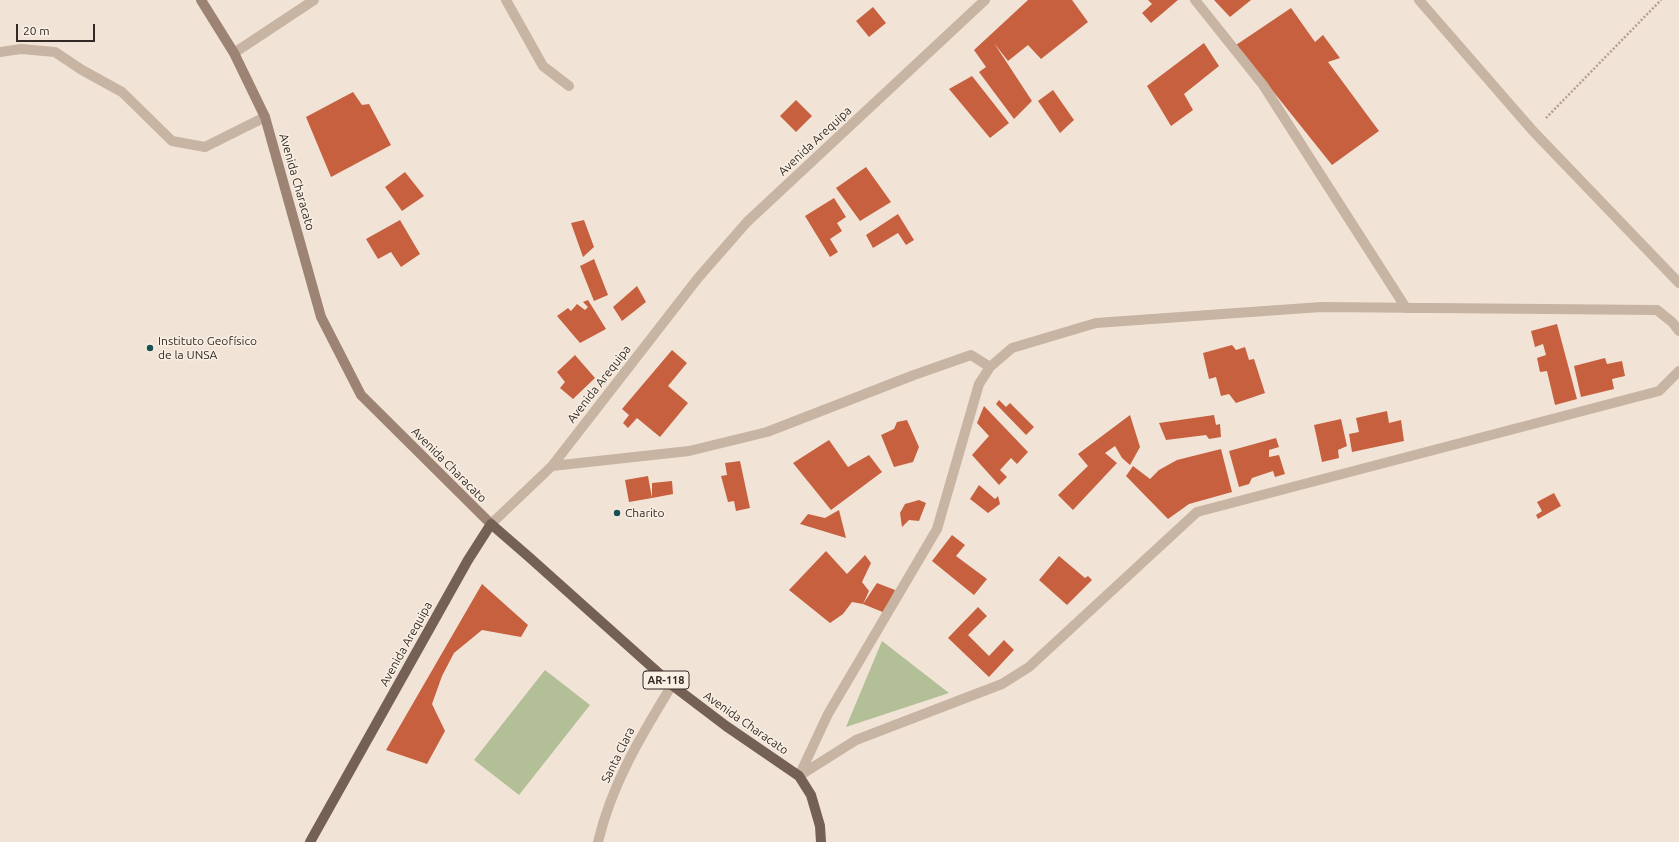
<!DOCTYPE html>
<html>
<head>
<meta charset="utf-8">
<style>
	body { margin:0 }
	#map { position:relative; width:1679px; height:842px; overflow:hidden; background:#f1e4d7; font-family:Ubuntu,sans-serif }
	canvas { display:block }
	.scale { position:absolute; left:16px; top:24px; width:79px; height:18px; box-sizing:border-box; border:2px solid #332925; border-top:0; padding-left:5px; font-size:12px; line-height:14px; white-space:nowrap; color:#332925; -webkit-text-stroke:3px #f9efe3; paint-order:stroke }
</style>
</head>
<body>
<div id="map">
<canvas width="1679" height="842"></canvas>
<div class="scale">20 m</div>
</div>
<script>
const g = document.querySelector('canvas').getContext('2d');
g.lineJoin = 'round';
function fillPath(path, color) { g.fillStyle = color; g.fill(path, 'evenodd'); }
function trace(path, color, width, dash) { g.strokeStyle = color; g.lineWidth = width; g.lineCap = dash ? 'butt' : 'round'; g.setLineDash(dash || []); g.stroke(path); }
function write(font, color, halo, rows, align = 'center') {
  g.font = font + ' Ubuntu,sans-serif'; g.lineWidth = 3; g.setLineDash([]); g.textBaseline = 'middle'; g.strokeStyle = halo; g.fillStyle = color; for (const [text, x, y, turn = 0] of rows) {
    g.save(); g.translate(x, y); g.rotate((+turn || 0) * Math.PI / 180); g.textAlign = isNaN(turn) ? turn : align; if (halo) g.strokeText(text, 0, 0); g.fillText(text, 0, 0); g.restore();
  }
}
fillPath(new Path2D(`
	M882 641 949 693 846 727Z
	M545 670 590 705 519 795 474 760Z`), '#b2bf97');
fillPath(new Path2D(`
	M1028 0H1072L1088 22 1041 59 1028 45 1008 61 994 43 1032 101 1014 119 979 72 986 67 974 50Z
	M1148 0H1178L1151 23 1142 13 1152 4Z
	M1214 0H1251L1230 17Z
	M873 7 886 23 869 37 856 21Z
	M1291 8 1315 42 1323 35 1340 58 1328 62 1379 131 1332 165 1236 45Z
	M1204 43 1219 66 1184 94 1193 110 1171 126 1147 86Z
	M972 76 1009 123 990 138 949 89Z
	M1053 90 1074 120 1060 133 1038 101Z
	M353 92 362 105 369 104 391 145 331 177 306 117Z
	M796 100 812 116 796 132 780 116Z
	M866 167 891 202 860 221 836 188Z
	M405 172 424 196 402 211 385 187Z
	M834 198 846 217 837 223 842 231 830 239 838 252 830 257 805 216Z
	M898 214 914 240 906 245 898 233 873 248 866 235Z
	M400 220 420 254 401 267 391 252 378 259 366 239Z
	M584 220 594 247 583 257 571 223Z
	M594 259 608 295 594 301 580 266Z
	M637 286 646 302 622 321 613 307Z
	M588 300 606 329 580 343 557 316 568 308 571 311 577 304 585 310 588 307 583 302Z
	M1557 324 1577 399 1555 405 1547 371 1540 372 1537 358 1546 355 1543 344 1535 347 1531 331Z
	M1232 345 1236 350 1245 347 1249 360 1254 359 1265 393 1236 403 1229 394 1221 396 1216 377 1209 379 1203 353Z
	M672 350 687 363 668 386 688 403 660 437 637 418 628 428 623 423 629 415 622 409Z
	M575 355 595 378 573 399 560 388 565 382 557 372Z
	M1605 358 1607 364 1622 361 1625 376 1612 379 1614 389 1581 397 1574 366Z
	M999 400 1006 407 1010 403 1034 427 1026 435 996 404Z
	M984 406 1028 452 1017 464 1011 458 1000 470 1007 477 999 485 972 455 989 436 977 423Z
	M1387 411 1389 423 1401 420 1404 441 1352 452 1349 434 1359 432 1356 418Z
	M1130 415 1140 447 1130 465 1122 458 1115 446 1105 453 1117 463 1073 510 1058 495 1088 466 1078 454Z
	M1214 415 1216 425 1220 424 1221 437 1209 439 1206 435 1166 440 1159 423Z
	M1341 419 1347 446 1338 450 1339 458 1322 462 1314 425Z
	M907 420 919 447 913 462 894 467 881 435 894 429 897 422Z
	M1276 438 1279 447 1269 450V457L1279 455 1285 474 1275 477 1273 471 1252 478 1249 484 1239 487 1229 451Z
	M829 440 848 467 869 455 882 472 831 510 793 463Z
	M1221 449 1232 492 1189 504 1168 519 1126 476 1133 466 1150 479 1159 470 1177 460Z
	M740 461 750 508 736 511 734 501 728 502 721 476 727 475 725 463Z
	M648 476 652 498 629 502 625 480Z
	M672 481 673 494 652 498V483Z
	M979 485 995 499 998 496 1000 504 988 513 970 499Z
	M1554 493 1561 506 1538 519 1536 515 1542 511 1537 502Z
	M919 500 926 503 919 521 909 520 902 527 900 513 905 504Z
	M839 510 846 538 800 524 808 514 825 518Z
	M952 535 965 545 956 556 987 579 974 595 932 561Z
	M826 551 847 574 865 555 871 563 862 582 869 591 863 604 852 602 843 614 830 623 789 590Z
	M1059 556 1085 578 1088 576 1092 580 1067 605 1039 580Z
	M877 583 895 590 885 613 863 604Z
	M482 584 528 625 521 637 482 630 454 653 442 676 432 704 445 731 427 764 386 750Z
	M978 607 987 616 968 635 989 656 1004 640 1014 650 989 677 948 638Z`), '#c6603f');
trace(new Path2D(`
	M1546 118 1661 0`), '#b49e8d', 2.5, [2, 2]);
trace(new Path2D(`
	M0 52 21 49 55 52 82 70 122 92 172 141 205 147 265 117`), '#c8b4a3', 10);
trace(new Path2D(`
	M506 0 543 66 569 86
	M1195 0 1263 85 1406 308
	M1419 0 1533 131 1679 283
	M234 53 314 0
	M552 466 689 451 767 432 914 375 971 355 990 367
	M491 524 552 466 698 278 747 222 985 0
	M799 776 828 714 937 529 979 384 990 367 1012 348 1096 323 1321 307 1657 310 1672 322 1679 331
	M799 776 856 740 1002 684 1029 667 1197 512 1659 391 1679 371
	M598 842C612 783 641 736 672 685`), '#c8b4a3', 10);
trace(new Path2D(`
	M201 0 234 53 265 117 321 317 361 395 491 524`), '#9c8374', 10);
trace(new Path2D(`
	M310 842 468 560 491 524 529 557 672 685 726 726 799 776 811 795 820 826 821 842`), '#756056', 10);
for (const [x, y, r, color] of [
	[150,348,4,"#1b5054"],
	[617,513,4,"#1b5054"]
]) { const dot = new Path2D(); dot.arc(x, y, r, 0, 2 * Math.PI); g.fillStyle = color; g.fill(dot); trace(dot, '#f9efe3', 1.5); }
for (const [x, y, w] of [
	[666,680,46]
]) { const box = new Path2D(); box.roundRect(x - w / 2, y - 9, w, 18, 3); g.fillStyle = '#f9efe3'; g.fill(box); trace(box, '#332925', 1); }
write('bold 11px', '#332925', null, [
	["AR-118",666,680]
]);
write('12px', '#332925', '#f9efe3', [
	["Avenida Arequipa",815,141,-43],
	["Avenida Characato",297,182,74],
	["Avenida Arequipa",599,384,-52],
	["Avenida Characato",449,465,45],
	["Avenida Arequipa",406,644,-61],
	["Avenida Characato",746,723,35],
	["Santa Clara",618,755,-64]
]);
write('12px', '#332925', '#f9efe3', [
	["Instituto Geofísico",158,341],
	["de la UNSA",158,355],
	["Charito",625,513]
], 'left');
</script>
</body>
</html>
